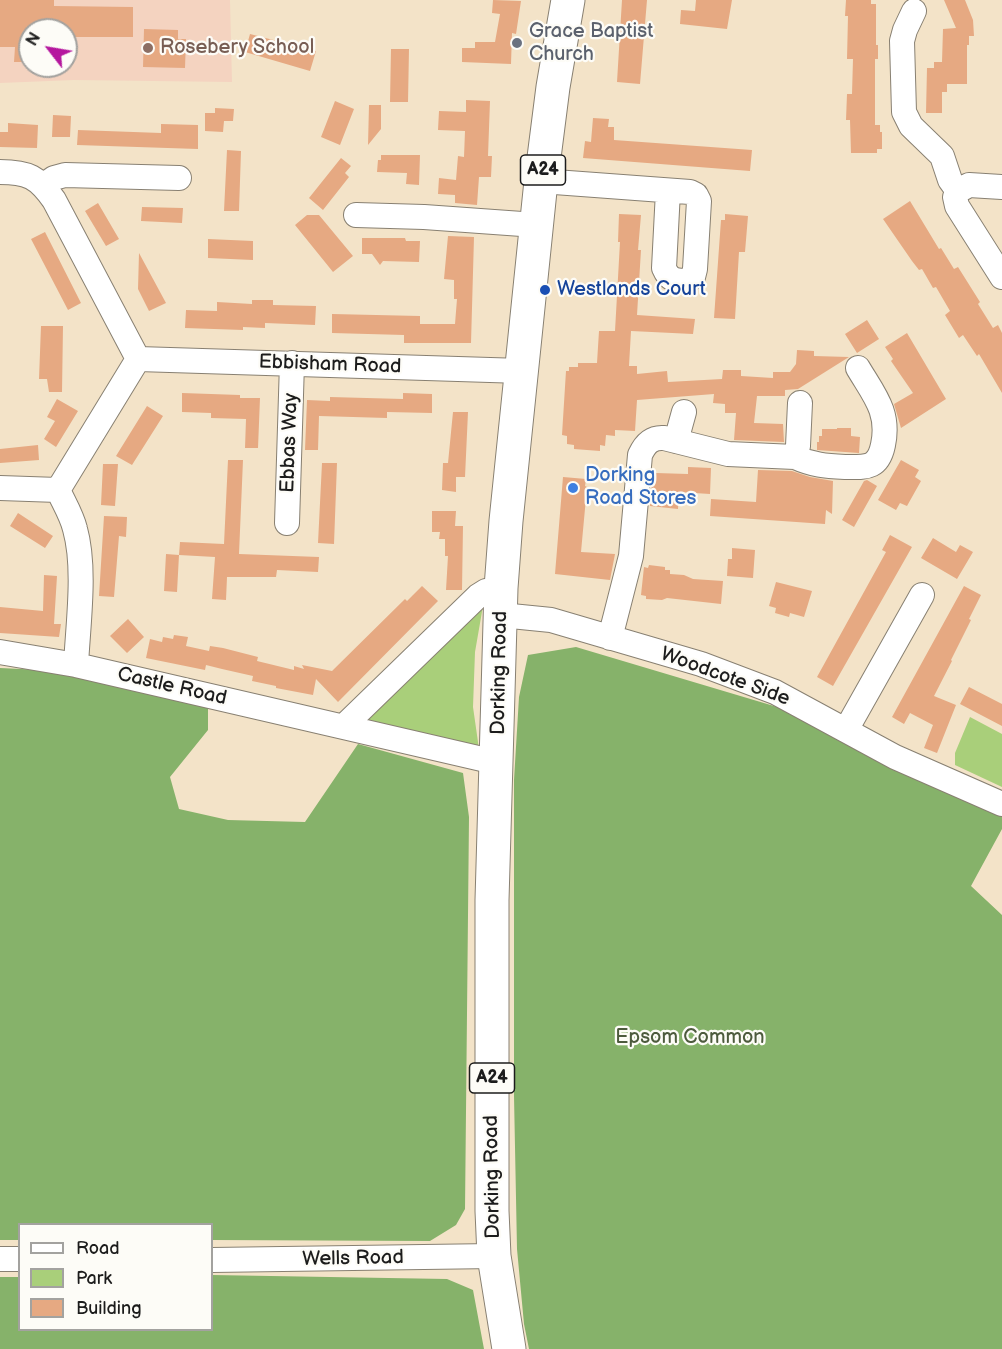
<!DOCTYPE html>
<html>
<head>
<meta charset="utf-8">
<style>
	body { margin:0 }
	#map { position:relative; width:1002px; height:1349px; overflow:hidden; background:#f3e3c8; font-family:"Balsamiq Sans",sans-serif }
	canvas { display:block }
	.legend { position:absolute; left:18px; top:1223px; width:195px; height:108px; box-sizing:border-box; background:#fdfcf7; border:2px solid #a3a29f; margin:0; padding:8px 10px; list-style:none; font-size:18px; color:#1c1c1c }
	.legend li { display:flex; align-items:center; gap:12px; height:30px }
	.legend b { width:30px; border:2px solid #a3a29f }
	.north { position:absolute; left:18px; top:18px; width:60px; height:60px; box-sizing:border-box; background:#fdfcf7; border:2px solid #a3a29f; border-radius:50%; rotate:301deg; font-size:16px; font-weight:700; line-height:24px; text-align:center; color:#1c1c1c }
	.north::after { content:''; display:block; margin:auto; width:21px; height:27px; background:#b5179e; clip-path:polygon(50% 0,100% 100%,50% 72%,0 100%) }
</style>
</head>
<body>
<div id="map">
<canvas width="1002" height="1349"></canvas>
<ul class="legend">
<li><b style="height:8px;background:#fff"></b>Road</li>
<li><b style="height:16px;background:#a9cf7a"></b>Park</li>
<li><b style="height:16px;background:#e6a982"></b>Building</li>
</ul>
<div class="north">N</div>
</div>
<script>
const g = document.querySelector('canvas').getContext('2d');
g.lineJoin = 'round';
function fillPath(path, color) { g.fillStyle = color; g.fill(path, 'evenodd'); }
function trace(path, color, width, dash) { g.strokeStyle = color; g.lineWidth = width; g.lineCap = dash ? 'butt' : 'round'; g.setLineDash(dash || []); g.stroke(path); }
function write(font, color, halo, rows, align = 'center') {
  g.font = font + ' "Balsamiq Sans",sans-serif'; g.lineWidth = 4.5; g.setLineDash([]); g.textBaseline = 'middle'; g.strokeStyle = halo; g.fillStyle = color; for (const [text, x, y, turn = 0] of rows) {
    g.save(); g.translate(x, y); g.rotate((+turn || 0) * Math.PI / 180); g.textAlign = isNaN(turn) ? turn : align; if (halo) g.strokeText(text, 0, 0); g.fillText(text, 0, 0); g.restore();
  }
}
fillPath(new Path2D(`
	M0 0H230L232 82 74 80 0 83ZM30 30H66V66H30Z`), '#f4d3c0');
fillPath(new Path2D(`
	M483 606 475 652 473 707 479 749 365 724 361 717Z
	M970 717 1002 734V787L955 765V753Z`), '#a9cf7a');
fillPath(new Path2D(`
	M576 647 784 709 1002 816V829L971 886 1002 915V1349H529L524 1324 517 1249 514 1096V780L519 697 528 655Z
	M0 668 42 670 208 704V730L170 777 179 809 228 820 305 822 358 744 463 773 469 817 465 1209 456 1225 430 1241 212 1240V1224H20L19 1240H0Z
	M212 1275 447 1279 473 1290 484 1349H0V1277H19L20 1330H212Z`), '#86b26a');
fillPath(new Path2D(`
	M0 0H54V6L133 7V37H66V30H30V62H14L15 47H0Z
	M493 0 521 1 516 34 512 33 511 64 462 62V48H475V42H495L500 14 492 13Z
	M622 0H647L640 84 617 82Z
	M696 0H732L727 29 680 24 681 10 695 11Z
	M846 0H871V4H876V45H878V59H875V125H880V132H882V149H877V153H851L850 120H846L847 94H852L853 59H847L848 16H845Z
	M944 0H965L973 20 974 36H969V45H967V84H947V92H942V113H926L927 68H934V62H942L943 29 956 28Z
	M144 29 178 30V39H186L185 68 143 67Z
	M250 34 316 51 310 71 245 52Z
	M391 49H409L408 102H390Z
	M466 100 490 101 488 156H492L491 177H479L477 205 455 203V195L438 194 439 178 456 180 458 156 464 157 465 131 438 130 439 111 466 112Z
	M335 101 354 109 340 145 321 137Z
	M369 105H381V129L368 145Z
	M215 108 234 109 233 121H224L223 132 205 131V113H215Z
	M53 115 71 116 70 137H52Z
	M593 118 609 119 608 127H614V140L752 150 750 171 583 158 585 141 591 142Z
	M8 123 38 125 37 148 0 147V132H8Z
	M161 124 198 125V149L77 145 78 130 161 133Z
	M227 150 241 151 239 211H224Z
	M381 155H420L419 185 406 184 407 173 377 172 378 160H381Z
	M341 158 351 166 345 173 349 177 323 210 309 198Z
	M910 201 939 249 941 248 954 269 958 267 980 302 978 304 993 328 998 325 1002 333V393L979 354 977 356 963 335 959 338 945 315 950 311 936 287 933 288 922 269 919 270 912 261 883 219Z
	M98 203 119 239 106 246 85 211Z
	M142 207 183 208 182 223 141 221Z
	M619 214 641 215 638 250H641L637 315 695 319 693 334 631 331 629 366H637V374L667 371 668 382 722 379 723 370H741V376L773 378V372H790L796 364 797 350 814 351V356L849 357 798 389 785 390V396H757L754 423 783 424 784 442 734 440 736 413H725V404L713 403 714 394 637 400 635 431 615 430V436L606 435 605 446 600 445V451L574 449V445L567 444V436L562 435 566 371H569V367H578V363H597L599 331H615L620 242H618Z
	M725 214 748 216 745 252H739L735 319 714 318 721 220H725Z
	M307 215H319L353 256 333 272 295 225Z
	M45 232 81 303 68 310 31 239Z
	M448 236 474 237 471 343H404V335L332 333V314L420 316V324H455L457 299H454V280L444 279Z
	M362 238H405L406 241H420L419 262 383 261 380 265 372 254H362Z
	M208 239 253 241V260L208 258Z
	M139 253 166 303 149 311 138 289Z
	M252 300H273V305L316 306 315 325 265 323V328L243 327V330L185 328 186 310 217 311V302L252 304Z
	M867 320 879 339 857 353 845 334Z
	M41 326H63L62 392H49L47 379H39Z
	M907 333 946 399 901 428 894 404 913 393 891 361 893 359 885 347Z
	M182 393 240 395V398H260L258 448H245L246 419 211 418V413L182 412Z
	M403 393 432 394V413L387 412V418L319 416 318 450H305L307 400 330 401V397L403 399Z
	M57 399 78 411 56 447 44 439 55 421 47 417Z
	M147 406 163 416 132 465 116 456Z
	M453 412H468L465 477H456V492L442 490 443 463H448Z
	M837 428H851V436L860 437 859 453 817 450V442H819V436H822V429H837Z
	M38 445 39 460 0 463V449Z
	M228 460H243L239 554 319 557 318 572 277 570 276 577H227L226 600 212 599 215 557 179 555 180 542 224 544Z
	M901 460 919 470 915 477 921 481 907 506 900 503 896 510 878 500Z
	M322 463H337L334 544 318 543Z
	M103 464H118L115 506 101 505Z
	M688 467 711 468 710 494 679 492 678 509 650 506 652 479H656V473L688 474Z
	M758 470 792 471 810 477 833 481 832 514 826 510 825 524 710 516 711 499 756 502Z
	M563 477 586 479 585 486 587 487 581 552 615 554 610 580 555 574Z
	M867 480 877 486 854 527 842 520 864 481Z
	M432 511H456L455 526H463L462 590H446L448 556H445V539H439L440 532H432Z
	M18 513 53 536 45 548 10 526Z
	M104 516 127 517 126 537 119 536 114 597 99 596Z
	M890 535 912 547 833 686 817 677 886 552 882 550Z
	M933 538 956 552 960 545 973 552 957 579 921 558Z
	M732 548 755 550 753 578 727 576 728 559H732Z
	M166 554 179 555 177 592 164 591Z
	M649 565 665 567V570H670V574L684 575 693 579 723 581 721 604 667 598 662 600 646 599V596L641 595 644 567 648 568Z
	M44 575 57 576 54 624H61L59 637 0 633V607L43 611Z
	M776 582 812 591 804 617 790 613 789 617 775 613 776 608 769 606Z
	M422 586 438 601 338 702 316 679 313 695 276 688V686L252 681 253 676 222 669 206 665 205 670 146 658 150 639 162 642 163 637 173 639 174 635 188 637 186 646 209 651 210 646 223 648 258 657 257 661 294 670V666L304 669 302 665 332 671 405 599 407 601Z
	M964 586 981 595 969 619 971 620 951 660 952 661 934 696 956 705 937 753 924 748 933 725 910 713 904 724 892 717Z
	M128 619 144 637 127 653 110 636Z
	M969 687 1002 704V726L960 704Z`), '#e6a982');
const minor = new Path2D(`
	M914 11 905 30 902 41 904 112 911 126 942 156 950 180 958 191
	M0 172C28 172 38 177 54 200L138 359
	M541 181 690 192 696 195 699 201 695 269 693 277 687 281C675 281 669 280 664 268L668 191
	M44 185 54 178 65 175 179 178
	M958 191 955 197 957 206 1002 277
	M958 191 969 185 1002 187
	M356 215 424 217 536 225
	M138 359 522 371
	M800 403 798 446 795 457C812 465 826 466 845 467 866 467 878 469 883 445 890 412 874 395 858 368
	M676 441 684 412
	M0 488 58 490 138 359
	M58 490C64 503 72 516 75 529 86 568 78 624 76 665
	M287 523 292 363
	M501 615 551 620 701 664 775 692 895 757 1002 804
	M610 638 631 556 640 455C645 444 651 437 664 438L728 454 795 457
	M0 652 76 665 482 759 498 760
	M344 726 478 596 486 591 501 588
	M846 730 922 595
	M0 1259H20
	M212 1260 494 1256`);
const highway = new Path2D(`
	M509 1349 494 1256 492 1211V900L501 588 506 521 541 181 553 87 568 0`);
trace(minor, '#888072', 26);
trace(highway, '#888072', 35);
trace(minor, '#fff', 24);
trace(highway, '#fff', 33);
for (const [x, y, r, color] of [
	[517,43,6,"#6b7280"],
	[148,48,6,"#8d6e63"],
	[545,290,6,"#1a4fb4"],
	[573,488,6,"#3f7fe0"]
]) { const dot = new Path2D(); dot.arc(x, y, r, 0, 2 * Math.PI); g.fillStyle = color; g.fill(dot); trace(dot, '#fdfcf7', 2); }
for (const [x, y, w] of [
	[543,170,45],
	[492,1078,45]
]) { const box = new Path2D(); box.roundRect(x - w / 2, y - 15, w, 30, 4.5); g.fillStyle = '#fdfcf7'; g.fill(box); trace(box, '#1c1c1c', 1.5); }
write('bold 18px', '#1c1c1c', null, [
	["A24",543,170],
	["A24",492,1078]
]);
write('20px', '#5b616d', '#fdfcf7', [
	["Grace Baptist",529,32],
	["Church",529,55]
], 'left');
write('20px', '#785e54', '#fdfcf7', [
	["Rosebery School",160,48]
], 'left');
write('20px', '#164399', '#fdfcf7', [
	["Westlands Court",557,290]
], 'left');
write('20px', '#1c1c1c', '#fdfcf7', [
	["Ebbisham Road",330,365,2],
	["Ebbas Way",290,443,-88],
	["Dorking Road",500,673,-89],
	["Woodcote Side",725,677,20],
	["Castle Road",172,687,13],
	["Dorking Road",493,1177,-91],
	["Wells Road",353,1259,-1]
]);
write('20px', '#366cbe', '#fdfcf7', [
	["Dorking",585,476],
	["Road Stores",585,499]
], 'left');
write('20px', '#4d5b3d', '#fdfcf7', [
	["Epsom Common",690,1038]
]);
</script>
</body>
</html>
